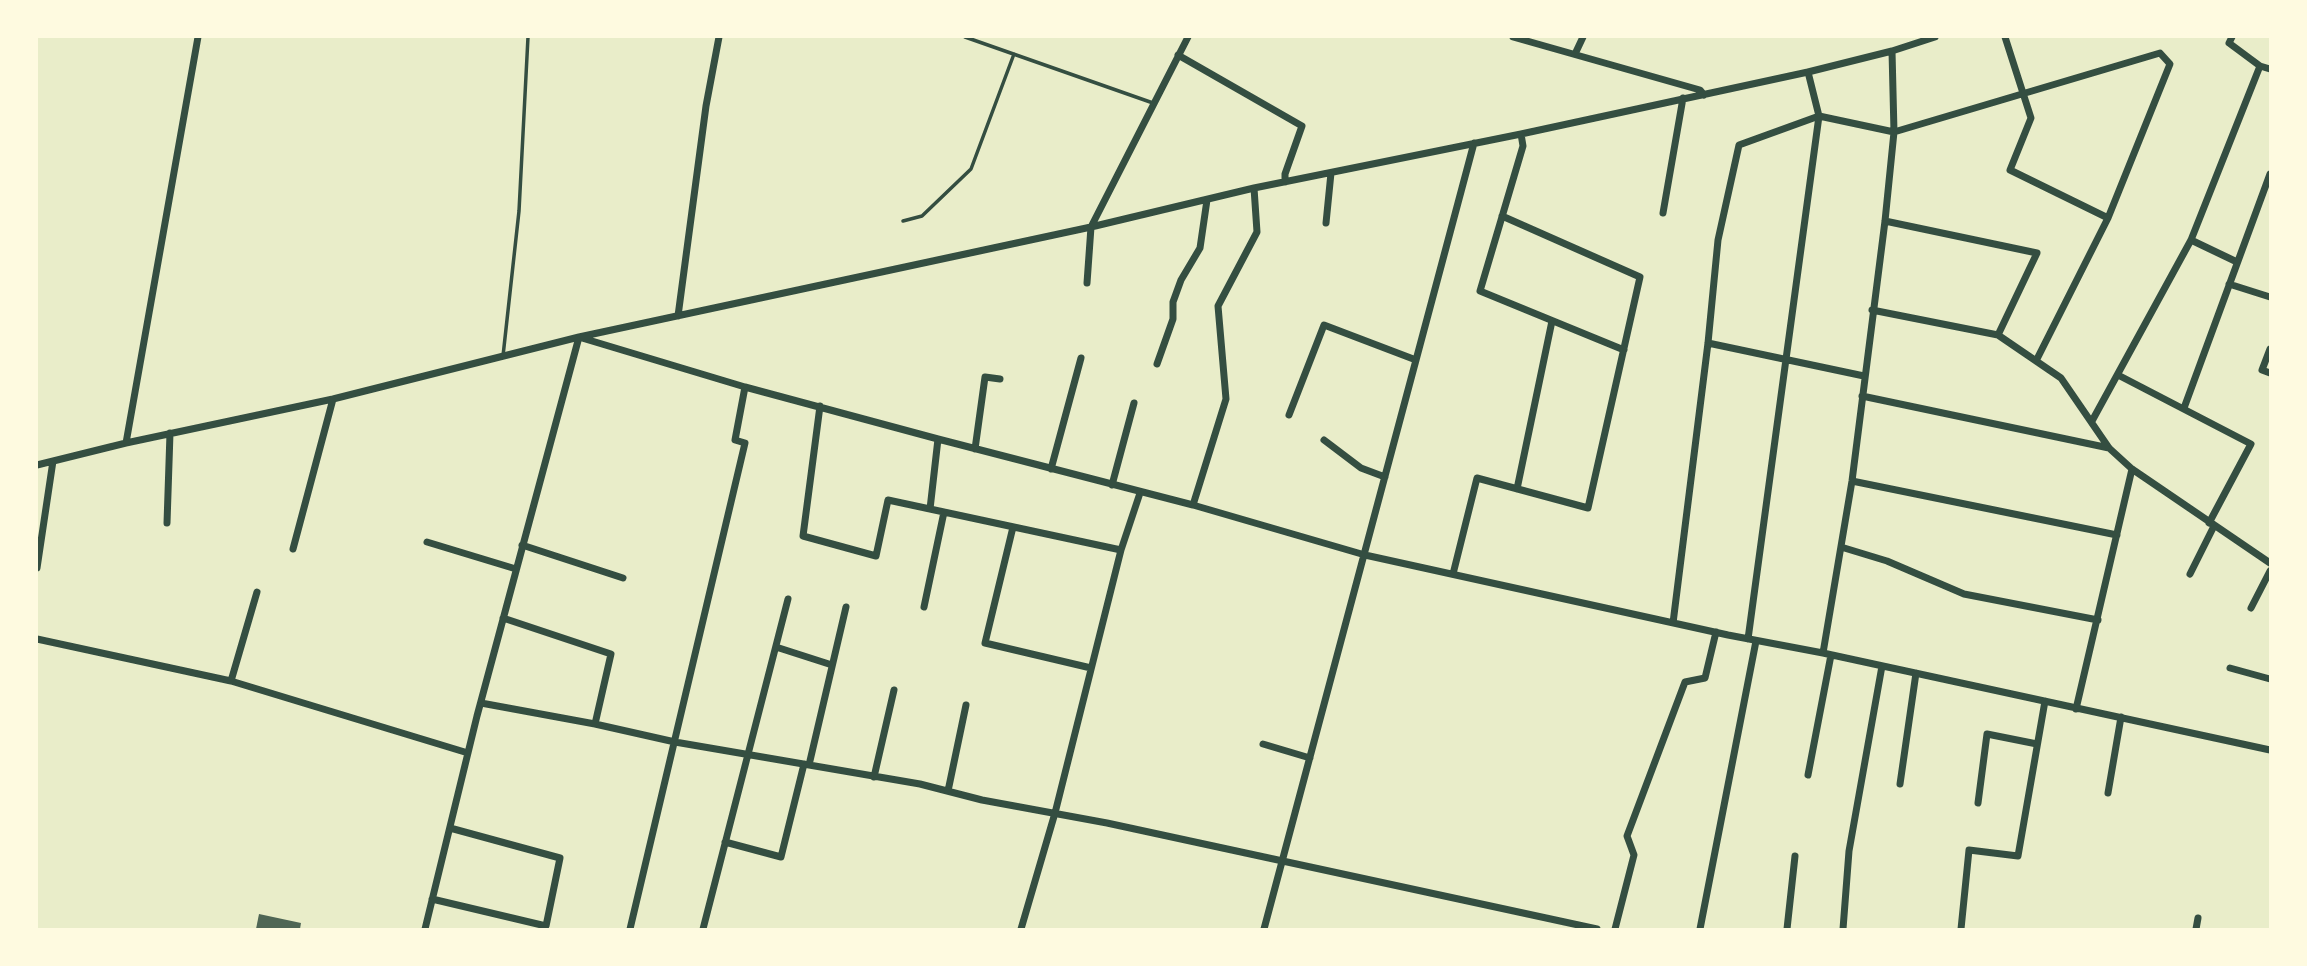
<!DOCTYPE html>
<html>
<head>
<meta charset="utf-8">
<style>
	body { margin:0 }
	#map { position:relative; width:2307px; height:966px; overflow:hidden; background:#e9edc9; font-family:"Alegreya Sans",sans-serif }
	canvas { display:block }
	.frame { position:absolute; inset:0; border:38px solid #fefae0; pointer-events:none }
</style>
</head>
<body>
<div id="map">
<canvas width="2307" height="966"></canvas>
<div class="frame"></div>
</div>
<script>
const g = document.querySelector('canvas').getContext('2d');
g.lineJoin = 'round';
function fillPath(path, color) { g.fillStyle = color; g.fill(path, 'evenodd'); }
function trace(path, color, width, dash) { g.strokeStyle = color; g.lineWidth = width; g.lineCap = dash ? 'butt' : 'round'; g.setLineDash(dash || []); g.stroke(path); }
fillPath(new Path2D(`
	M259 914 301 923 300 929H256Z`), '#4f6655');
trace(new Path2D(`
	M965 37 1153 103
	M903 221 922 216 971 169 1014 54
	M503 356 519 211 528 37`), '#344e41', 3.5);
trace(new Path2D(`
	M1513 37 1700 90 1704 95
	M2005 37 2031 118 2010 170 2108 218
	M1575 54 1583 37
	M1178 55 1302 126 1285 174V182
	M2260 66 2270 69
	M1521 134 1523 146 1480 291 1624 350
	M1663 213 1683 98
	M1885 221 2037 253 1998 335
	M1326 223 1331 173
	M2191 240 2237 262
	M1087 283 1091 227 1188 37
	M2229 284 2270 297
	M1872 310 1998 335 2061 378 2109 448 2132 469 2270 563
	M678 316 706 106 719 37
	M582 338 745 387 938 439 1193 505 1365 555 1728 635 1823 653 2270 750
	M1708 343 1864 376
	M2270 349 2262 370 2270 373
	M1157 364 1173 319V302L1181 280 1200 248 1207 200
	M2118 375 2251 444 2209 523
	M1862 396 2109 448
	M820 406 803 536 876 556 888 500 1121 550
	M2184 408 2270 174
	M1289 415 1324 325 1416 360
	M2092 421 2191 240 2260 66 2229 43 2232 37
	M1324 440 1361 468 1385 477
	M126 443 198 37
	M975 449 985 377 1000 379
	M37 465 126 443 333 399 579 337 1091 227 1254 188 1521 134 1808 72 1892 51 1935 37
	M1051 469 1081 358
	M1852 481 2117 535
	M1112 485 1134 403
	M1517 489 1552 321
	M1193 505 1226 399 1218 306 1257 232 1254 188
	M930 509 938 439
	M167 523 170 433
	M1013 527 985 643 1091 668
	M427 542 516 569
	M522 545 623 578
	M1841 547 1887 561 1964 594 2098 620
	M293 549 333 399
	M37 568 53 461
	M1453 574 1477 478 1588 508 1640 277 1502 216
	M2190 574 2214 526
	M924 607 944 512
	M2251 608 2270 571
	M503 618 611 654 595 724
	M1673 623 1708 343 1718 240 1739 145 1819 116 1894 132 2160 53 2170 64 2108 218 2036 361
	M37 639 231 681 468 753
	M1748 639 1819 116 1808 72
	M776 647 832 665
	M1823 653 1852 481 1885 221 1894 132 1892 51
	M2230 668 2270 679
	M231 681 257 592
	M481 703 595 724 675 742 920 784 982 800 1107 823 1597 929
	M2076 709 2132 469
	M1263 744 1310 758
	M809 765 846 607
	M1808 775 1831 655
	M874 777 894 690
	M1900 784 1916 673
	M948 791 966 705
	M2108 793 2121 717
	M1978 803 1987 734 2037 744
	M725 842 781 857 804 764
	M432 899 546 926 560 858 450 828
	M425 929 477 716 579 337
	M630 929 745 443 735 440 745 387
	M703 929 788 599
	M1021 929 1055 813 1121 550 1140 493
	M1264 929 1474 143
	M1615 929 1634 855 1627 836 1685 682 1705 678 1716 632
	M1700 929 1756 641
	M1787 929 1795 856
	M1843 929 1849 851 1882 666
	M1961 929 1969 850 2018 856 2045 701
	M2196 929 2198 918`), '#344e41', 7);
</script>
</body>
</html>
